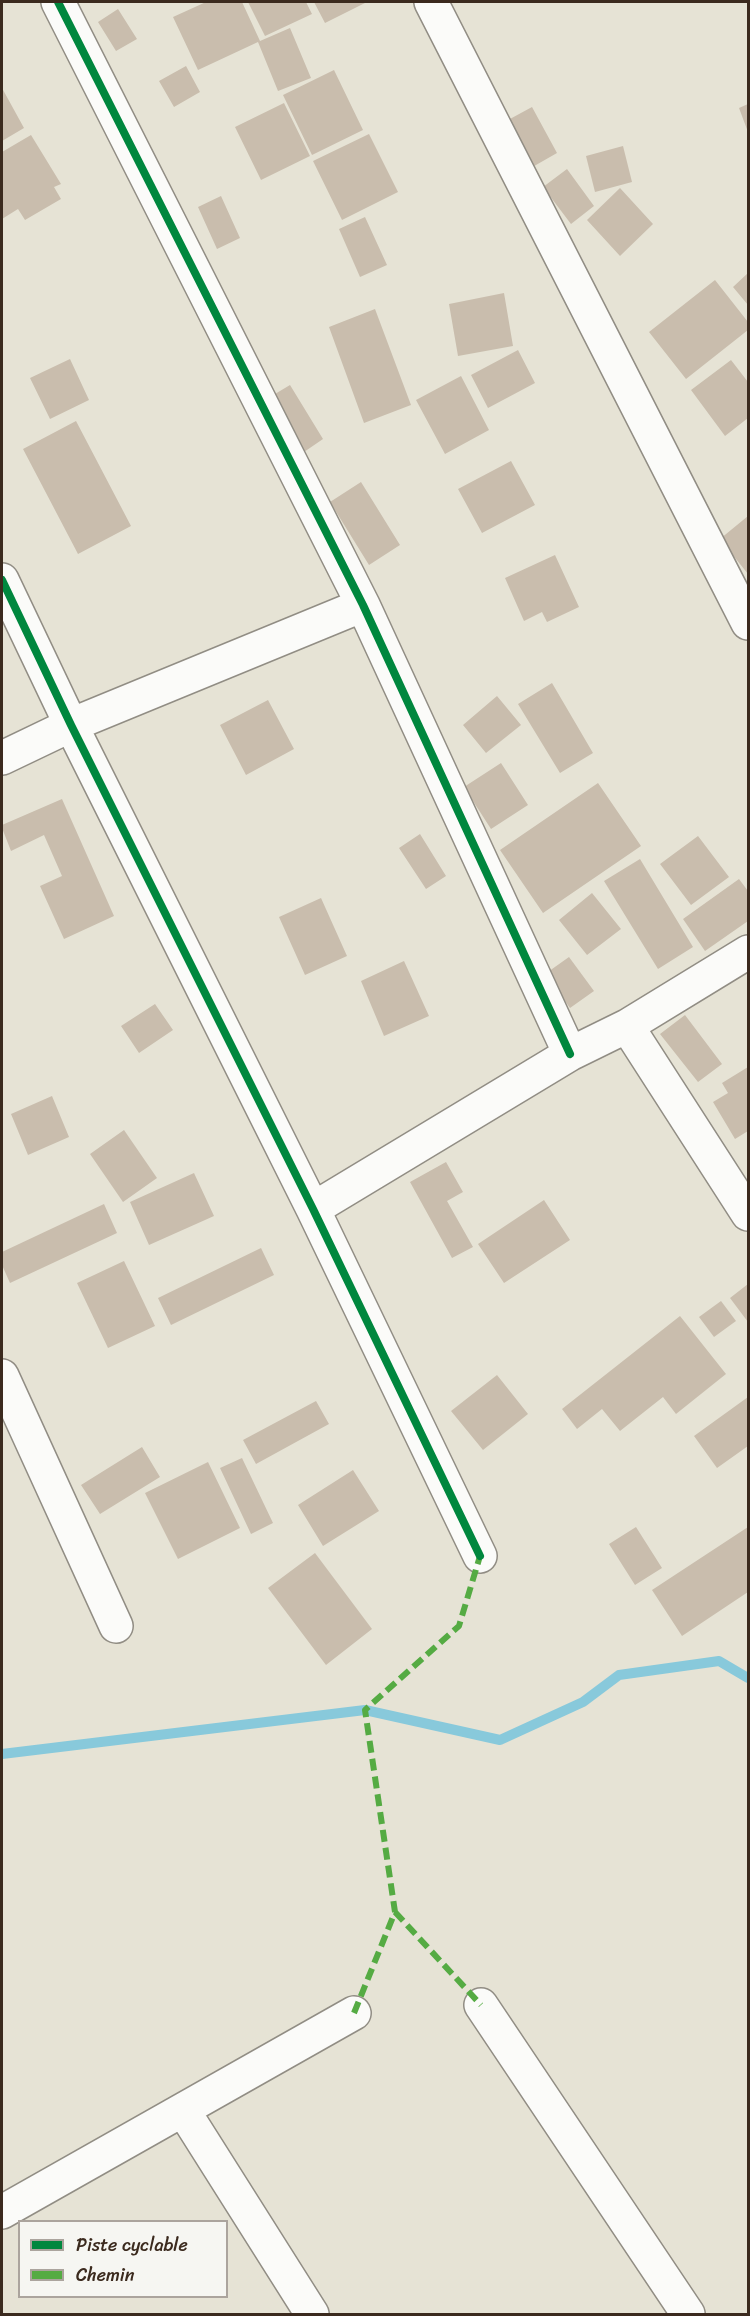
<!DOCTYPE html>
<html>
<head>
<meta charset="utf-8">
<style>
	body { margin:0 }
	#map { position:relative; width:750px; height:2316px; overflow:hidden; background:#e6e3d5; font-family:Sriracha,sans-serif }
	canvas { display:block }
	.frame { position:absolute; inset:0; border:3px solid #3b2a1e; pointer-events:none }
	.legend { position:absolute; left:18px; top:2220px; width:210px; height:78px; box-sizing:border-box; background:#f6f6f2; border:2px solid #aba49d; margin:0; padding:8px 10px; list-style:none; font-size:18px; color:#3b2a1e }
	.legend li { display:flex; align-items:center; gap:12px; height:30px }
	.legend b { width:30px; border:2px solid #aba49d }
</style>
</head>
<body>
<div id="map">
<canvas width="750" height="2316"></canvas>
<div class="frame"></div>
<ul class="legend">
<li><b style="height:8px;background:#00873e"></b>Piste cyclable</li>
<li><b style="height:8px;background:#55ab43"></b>Chemin</li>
</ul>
</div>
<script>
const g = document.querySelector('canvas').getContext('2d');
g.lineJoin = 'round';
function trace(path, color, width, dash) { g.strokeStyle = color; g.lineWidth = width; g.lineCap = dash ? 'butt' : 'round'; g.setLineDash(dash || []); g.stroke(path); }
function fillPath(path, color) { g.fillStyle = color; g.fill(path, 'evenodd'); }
trace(new Path2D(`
	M2 1754 365 1710 500 1740 583 1702 619 1675 719 1661 748 1678`), '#88c9db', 10);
fillPath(new Path2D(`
	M206 2H242L260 41 290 28 311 78 278 91 258 42 198 70 173 17Z
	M248 2H306L312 14 265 36Z
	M314 2H367L325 23Z
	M118 9 137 39 116 51 98 22Z
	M186 66 200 92 174 107 159 81Z
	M334 70 363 130 312 155 283 95Z
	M2 88 24 128 2 141Z
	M284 103 310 156 261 180 235 127Z
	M748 104V132L739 108Z
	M532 107 557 153 522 173 497 126Z
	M369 134 398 192 342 220 313 161Z
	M31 135 61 184 54 187 61 199 25 220 18 209 2 219V152Z
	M623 146 632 182 595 192 586 156Z
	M567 169 594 206 571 224 543 187Z
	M620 188 653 224 620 256 587 220Z
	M221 196 240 238 217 249 198 207Z
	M365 217 387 265 360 277 339 229Z
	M748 273V305L733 287Z
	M715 280 748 322V330L686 379 649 332Z
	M504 293 513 346 458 356 449 304Z
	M375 309 411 405 364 423 329 327Z
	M518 350 535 383 488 408 471 375Z
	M70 359 89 400 50 419 30 378Z
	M731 360 748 382V418L725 436 691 390Z
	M461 376 489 430 445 454 416 400Z
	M290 385 323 439 304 452 270 397Z
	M76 421 131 526 78 554 23 449Z
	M511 461 535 505 482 533 458 489Z
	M361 482 400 545 369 565 330 502Z
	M748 516V574L720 539Z
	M555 555 579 607 547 622 542 612 524 621 505 578Z
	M552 683 593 753 560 773 518 704Z
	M497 696 521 725 486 753 463 725Z
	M268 700 294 749 246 775 220 725Z
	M501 763 528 805 491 829 464 787Z
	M598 783 641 846 543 913 500 850Z
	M62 799 114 916 64 939 40 886 62 876 44 835 11 851 2 828V825Z
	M420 834 446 876 426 889 399 848Z
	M698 836 729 877 691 905 660 864Z
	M640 859 693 947 658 969 604 881Z
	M739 879 748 891V921L705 951 683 919Z
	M592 893 621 929 587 955 559 920Z
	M321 898 347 956 305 975 279 917Z
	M569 957 594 991 570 1008 545 974Z
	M404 961 429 1016 384 1036 361 981Z
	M155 1004 173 1030 139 1053 121 1026Z
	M685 1015 722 1064 698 1082 660 1034Z
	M748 1067V1131L735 1139 713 1102 728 1093 722 1083Z
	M52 1096 69 1137 28 1155 11 1114Z
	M124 1130 157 1178 123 1202 90 1154Z
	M446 1162 463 1192 447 1201 473 1247 452 1258 410 1182Z
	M194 1173 214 1216 149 1245 130 1202Z
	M544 1200 570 1240 504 1283 478 1244Z
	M104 1204 117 1233 10 1283 2 1265V1252Z
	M261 1248 274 1275 171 1325 158 1298Z
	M124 1261 155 1326 108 1348 77 1283Z
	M748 1284V1322L730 1298Z
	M721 1301 736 1321 714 1337 699 1317Z
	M680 1316 726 1374 676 1414 663 1397 620 1431 602 1409 577 1429 562 1409Z
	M497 1375 528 1414 483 1450 451 1411Z
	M748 1397V1446L717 1468 694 1436Z
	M316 1401 329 1424 256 1464 243 1440Z
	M142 1447 160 1477 100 1514 81 1485Z
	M242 1458 273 1523 251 1534 220 1468Z
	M208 1462 240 1528 178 1559 145 1493Z
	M353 1470 379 1511 323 1546 298 1505Z
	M636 1527 662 1568 635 1585 609 1544Z
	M748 1527V1592L682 1636 652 1590Z
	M315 1553 372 1629 326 1665 268 1588Z`), '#c9bdad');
const minor = new Path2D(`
	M58 2 363 605 570 1054
	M431 2 748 623
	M2 580 71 725 313 1209 480 1556
	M2 758 71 725 363 605
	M627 1026 748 1214
	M313 1209 570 1054 627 1026 748 952
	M2 1376 116 1626
	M481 2005 688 2314
	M183 2110 312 2314
	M2 2212 354 2013`);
trace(minor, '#918d84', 36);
trace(minor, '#fbfbf9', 33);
trace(new Path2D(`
	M395 1912 481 2005
	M354 2013 395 1912 365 1710 459 1626 480 1556`), '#55ab43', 6, [12, 6]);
trace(new Path2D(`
	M58 2 363 605 570 1054
	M2 580 71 725 313 1209 480 1556`), '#00873e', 8);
</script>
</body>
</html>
